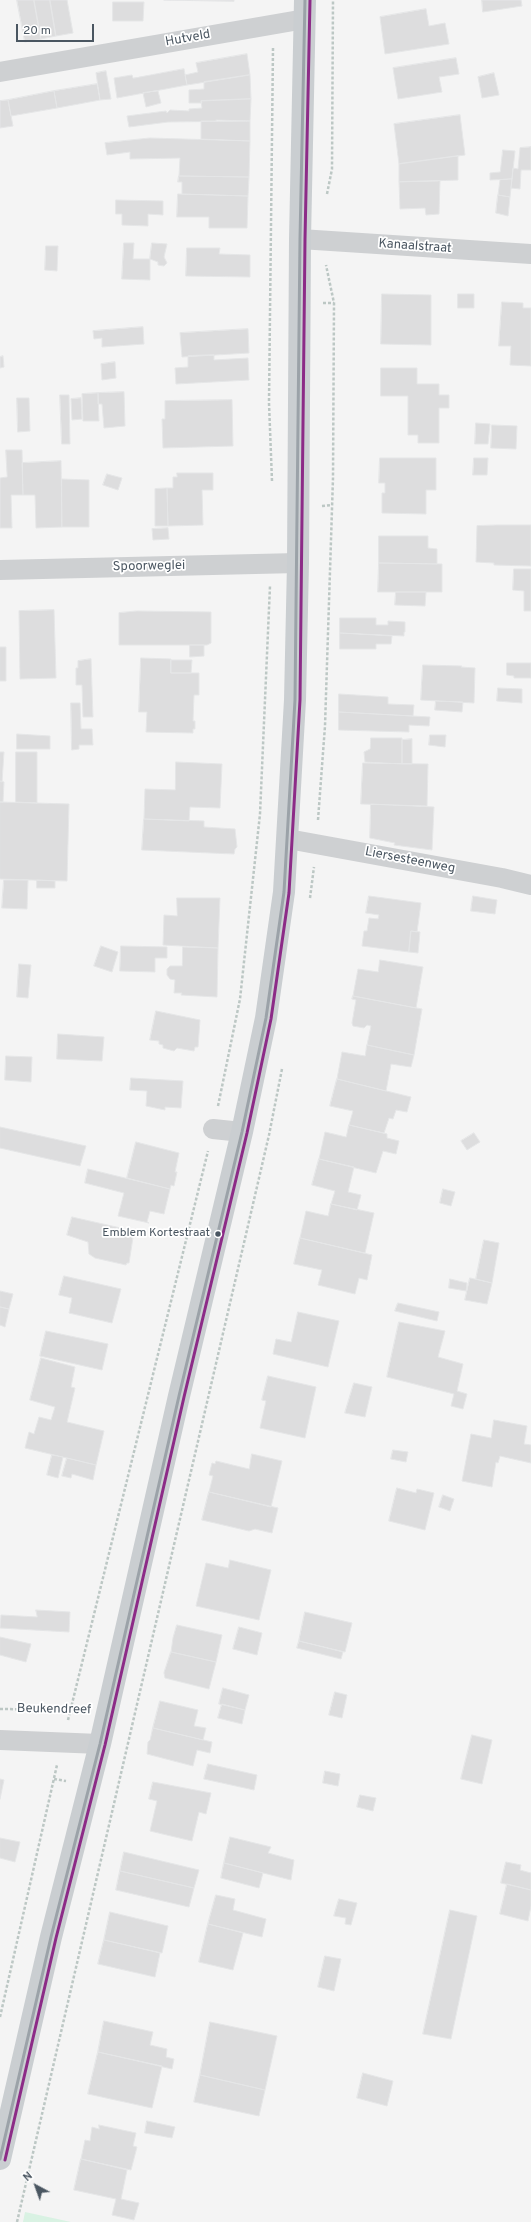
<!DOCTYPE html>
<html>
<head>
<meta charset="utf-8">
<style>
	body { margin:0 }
	#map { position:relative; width:531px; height:2222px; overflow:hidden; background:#f4f4f4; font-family:Overpass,sans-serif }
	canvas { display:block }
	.north { position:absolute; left:16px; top:2166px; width:40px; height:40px; -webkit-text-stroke:3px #fff; paint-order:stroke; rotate:319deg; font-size:11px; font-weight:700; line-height:16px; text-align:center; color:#4a5661 }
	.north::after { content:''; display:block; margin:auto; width:14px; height:18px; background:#4a5661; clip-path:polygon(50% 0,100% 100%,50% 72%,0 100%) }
	.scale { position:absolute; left:16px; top:24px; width:78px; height:18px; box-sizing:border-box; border:2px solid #4a5661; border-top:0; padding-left:5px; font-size:12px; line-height:14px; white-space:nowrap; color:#4a5661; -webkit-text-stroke:3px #fff; paint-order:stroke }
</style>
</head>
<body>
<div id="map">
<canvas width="531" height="2222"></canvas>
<div class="north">N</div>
<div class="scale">20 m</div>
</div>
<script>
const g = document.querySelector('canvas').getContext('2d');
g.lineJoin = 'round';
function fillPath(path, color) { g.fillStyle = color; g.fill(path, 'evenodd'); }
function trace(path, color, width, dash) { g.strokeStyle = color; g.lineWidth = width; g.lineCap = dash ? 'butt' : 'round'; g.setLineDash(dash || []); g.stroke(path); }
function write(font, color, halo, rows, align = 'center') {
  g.font = font + ' Overpass,sans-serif'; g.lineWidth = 3.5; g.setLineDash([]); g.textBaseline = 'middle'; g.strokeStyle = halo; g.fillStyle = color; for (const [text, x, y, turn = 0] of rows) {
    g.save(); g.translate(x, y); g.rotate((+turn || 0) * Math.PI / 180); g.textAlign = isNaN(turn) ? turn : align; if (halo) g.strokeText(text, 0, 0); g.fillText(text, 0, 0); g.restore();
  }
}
fillPath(new Path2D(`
	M25 2212 71 2222H23Z`), '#d9f2e3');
const building = new Path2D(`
	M17 0H34L41 39 25 42Z
	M34 0H50L56 36 41 39Z
	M50 0H67L73 33 56 36Z
	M164 0H234V1Z
	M482 0H521L522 6 483 12Z
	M113 2H144L143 21H113Z
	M426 9 429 26 445 23 449 44 385 54 380 17Z
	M247 54 250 75 187 85 185 75 198 72 196 63Z
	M456 58 459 74 439 77 442 92 398 99 393 68Z
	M184 69 187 85 117 98 114 78 132 75 133 78Z
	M106 71 111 99 100 100 96 73Z
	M494 73 499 95 482 98 478 77Z
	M250 75 251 99 201 101 202 103H189V90L204 89V82Z
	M97 84 100 100 57 108 54 91Z
	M54 91 57 108 11 116 8 100Z
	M158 91 161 103 146 107 143 93Z
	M251 99 250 121 168 122 129 127 127 116 166 111 167 113 170 110 189 111V109L202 108 201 101Z
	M8 100 13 126 0 128V101Z
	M460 115 465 155 399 164 394 124Z
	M216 120 250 121V141L201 139V121H216Z
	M150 138 250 141 249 177 179 176 180 158 130 159V152L107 155 105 143Z
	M531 147V170H521L520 189 511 188 513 168 518 169 520 148Z
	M503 150 515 151 512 179 490 180V173L500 172Z
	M458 156V180L399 182V164Z
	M179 176 249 177 248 196 182 194V182H178Z
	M512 179 510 197 498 195 500 180Z
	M440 181 439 214 426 215 425 208 400 209 399 182Z
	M178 194 248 196 247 228H209V217H177Z
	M498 195 510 197 508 216 496 213Z
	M116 200 163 201V215L148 214V226L122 225V214H116Z
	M124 243H134L133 259H150V280L122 279Z
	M152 243 167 244 164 257 167 263 164 266 158 265V262L150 259Z
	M46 246H58L57 271 45 270Z
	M187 248H220L219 254 250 255V277L186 276Z
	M382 294 431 295V345L381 344Z
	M458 294H474V308H458Z
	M502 302 523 303V308H531V366L510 365 511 346H499Z
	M143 327 144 344 102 347V338L94 339 93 331Z
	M248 329 249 353 182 357 180 333Z
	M214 355V360L248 358 249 380 176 384 175 368 188 367V356Z
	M3 356 4 367 0 368V357Z
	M115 362 116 378 102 380 101 364Z
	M381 368H417V384H439V395H449V408H439V443H418V435H408V396H381Z
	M124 392 125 426 104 428 102 404H98V393Z
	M98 393 99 421H83L82 394Z
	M60 395H69L70 444H62Z
	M17 398H29L30 431 18 432Z
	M81 398 82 419 72 420 71 399Z
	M232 400 233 446 163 448 162 419H165V401Z
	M476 423 490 424 488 444H475Z
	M492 425 517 426 516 449 491 448Z
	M6 450H22L23 495H11L12 528H0V478L7 477Z
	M380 458H436V490H426V514L382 513V493H385V483H379Z
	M474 458H488L487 475H473Z
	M61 461 62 527 36 528 35 495H23L22 463Z
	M177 473H213V490H202L203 525 168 526 167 488H173V477H177Z
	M107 474 122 478 118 490 103 485Z
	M62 479 89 480V527H62Z
	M165 488H167L168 526H155V489Z
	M496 525H531V566L494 565V563L476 562 477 526Z
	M168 528 169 539 153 540 152 529Z
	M379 536H428V548L437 549V564L379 563Z
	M379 563 442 564V592H378Z
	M514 569H531V611H524V591L513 590Z
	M396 592H426L425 606 395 605Z
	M54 610 56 678 20 679 19 611Z
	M137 611 211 612V643L207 645H119V613Z
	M340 618H376V625H388V621L405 622V632H404V636L340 633Z
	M340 633 392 636 391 644H376V649H340Z
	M190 645H204V656L190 657Z
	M0 647H6V681H0Z
	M141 658 171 659V673H199V695H194L193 721H195V729H193V733L146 732 147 712H139Z
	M91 659 93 717H83L82 685H76V668H78V661Z
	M171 660H192L191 673H171Z
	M507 663H531V678H514V676L507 675Z
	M423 665 462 666 461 667 475 668 474 703 421 700Z
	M498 688 522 689V703L497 701Z
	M339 694 388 697V704L414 705 413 716 339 712Z
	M436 701 463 702 462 712 435 710Z
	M71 703H80L81 729H92L93 745H79V749L72 750Z
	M339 712 430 717 429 726 409 725V732L339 730Z
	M17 734 50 736V749H17Z
	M430 735H446L445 747 429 745Z
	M371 738H402V764L365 762 364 752 370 749Z
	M412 739V764H402V740Z
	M0 752H4L2 782 0 781Z
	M16 752H37V803L16 802Z
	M176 762 222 764 220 808 190 807 189 821 144 819 145 789 175 790Z
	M363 763 428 764 427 806 361 804Z
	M0 781 4 782 3 802H0Z
	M0 802 69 804 67 881 0 879Z
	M371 804 434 807 432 850 394 845 395 843 370 838Z
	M144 819 204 821V827L235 829 237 847 235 849 234 854 142 850Z
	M4 880H28L27 909 2 908Z
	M37 880 55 881V888H37Z
	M369 896 421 903 417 932 411 931 409 952 362 946 364 931H367L369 918 378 919 379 915 366 913Z
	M473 896 497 900 495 914 471 911Z
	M177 898H220L218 948 163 945 164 915 177 916Z
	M411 931 420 932 418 953 409 952Z
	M101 946 118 952 112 972 94 966Z
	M121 946 167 947V958H155V972L120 971Z
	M183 947 218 948 217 997 181 995 182 993H174L175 980 170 979 167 975V969L170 966H182Z
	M380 960 423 967 416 1008 353 996 358 969 378 972Z
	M19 964 31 965 28 998 17 997Z
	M353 996 422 1009 414 1055 367 1045 371 1026 367 1025 364 1028 353 1026 352 1023 356 1000 352 999Z
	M156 1011 200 1020 198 1047H195L194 1051 177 1048 174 1051 163 1048V1045L159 1044V1041L150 1040Z
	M58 1034 104 1037 102 1061 57 1059Z
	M367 1045 414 1055 411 1067 391 1064 386 1091 337 1079 342 1052 365 1056Z
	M6 1056 32 1057 31 1082 5 1080Z
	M131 1078 183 1081 181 1108 165 1107V1110L146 1106 147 1091 130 1090Z
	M337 1079 411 1097 407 1112 396 1110 393 1119 389 1118 384 1133 349 1125 353 1111 330 1106Z
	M349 1125 387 1134V1138L399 1141 396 1154 383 1151 376 1173 319 1159 325 1132 346 1137Z
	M0 1127 86 1146 80 1166 0 1148Z
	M474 1133 480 1142 467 1150 461 1141Z
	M136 1142 179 1153 175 1172H177L174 1186 171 1185 170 1189 127 1178Z
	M319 1159 354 1167 348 1192 361 1195 357 1210 331 1204 335 1191 312 1185Z
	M88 1169 170 1189 164 1214 150 1211 147 1222 149 1223 118 1216 124 1193 85 1183Z
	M443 1189 455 1192 451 1206 440 1203Z
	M331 1204 374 1213 365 1253 300 1238 306 1211 328 1216Z
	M72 1217 134 1231 129 1263H127L126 1265 95 1258 89 1254 88 1242 67 1235Z
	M300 1238 372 1255 367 1280 359 1278 355 1294 318 1285 322 1270 294 1264Z
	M484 1240 499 1243 492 1283 476 1279Z
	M64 1276 121 1289 112 1323 69 1313 72 1298 59 1295Z
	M470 1278 492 1283 487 1304 465 1300Z
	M450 1279 467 1283 466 1291 449 1288Z
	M0 1291 13 1294 9 1309 0 1307Z
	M398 1303 439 1312 437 1321 395 1311Z
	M0 1307 9 1309 5 1327 0 1325Z
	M298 1312 339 1321 328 1367 273 1354 276 1339 291 1342Z
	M399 1322 445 1331 438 1357 463 1364 457 1391 467 1394 463 1409 451 1406 454 1394 387 1377Z
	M46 1331 108 1344 102 1370 40 1356Z
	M41 1358 75 1367 71 1387 75 1388 67 1422 104 1431 96 1465 25 1448 29 1432 34 1434 39 1417 51 1420 55 1407 30 1400Z
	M268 1376 316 1387 305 1438 260 1428 266 1401 262 1400Z
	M354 1383 372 1387 365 1417 345 1413Z
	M494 1420 527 1426 524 1444 531 1445V1463L500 1456 498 1463 496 1462 492 1487 462 1481 471 1434 491 1438Z
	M393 1450 408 1452 406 1462 391 1459Z
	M252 1454 282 1461 271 1507 209 1492 213 1476 209 1475 212 1463 215 1464 216 1461 249 1469Z
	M52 1455 63 1457 58 1478 47 1475Z
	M67 1458 96 1465 93 1480 72 1474 71 1478 62 1476Z
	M397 1488 416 1493 417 1489 434 1493 425 1530 389 1521Z
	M209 1492 278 1508 272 1533 255 1529 249 1531 202 1520Z
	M443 1495 454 1499 450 1511 439 1507Z
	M230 1560 271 1570 259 1620 196 1606 206 1563 228 1568Z
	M36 1610 70 1612 69 1632 0 1628 1 1615 37 1617Z
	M305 1612 352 1623 345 1652 299 1641Z
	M177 1625 222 1635 216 1662 171 1652 173 1638Z
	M239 1627 262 1633 257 1655 233 1649Z
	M0 1637 31 1644 26 1662 0 1655Z
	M299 1641 343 1652 341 1659 297 1648Z
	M171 1652 216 1662 209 1689 165 1678 164 1673Z
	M223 1688 249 1695 245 1710 219 1704Z
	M335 1692 347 1695 342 1718 329 1715Z
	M160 1701 198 1710 194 1726 206 1728 203 1740 153 1728Z
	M222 1704 245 1710 242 1724 218 1718Z
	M153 1728 212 1742 210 1753 197 1750 193 1766 147 1754 148 1742 150 1740Z
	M472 1735 492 1740 482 1784 461 1779Z
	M208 1764 257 1775 254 1790 204 1779Z
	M325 1771 340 1774 338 1786 323 1783Z
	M0 1779 4 1780 0 1799Z
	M153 1782 211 1793 206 1814 199 1812 192 1841 150 1831 157 1801 149 1799Z
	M360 1795 376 1798 373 1811 357 1807Z
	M230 1837 271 1847 268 1853 294 1860 291 1880 224 1863Z
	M0 1838 20 1842 15 1862 0 1858Z
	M124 1852 199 1870 194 1888 120 1871Z
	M506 1862 521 1865 520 1870 531 1873V1890L501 1883Z
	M224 1863 263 1873 259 1888 221 1878Z
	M120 1871 194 1888 189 1907 116 1890Z
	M507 1884 531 1890V1906L528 1921 500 1914Z
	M216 1895 235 1899 233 1910 266 1919 262 1937 208 1924Z
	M339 1899 357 1903 351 1925 345 1924 346 1918 334 1916Z
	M450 1910 477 1916 451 2039 423 2034Z
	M110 1912 168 1926 162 1953 104 1940Z
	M208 1924 243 1933 233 1970 199 1962Z
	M104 1940 160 1953 155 1977 98 1964Z
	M325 1956 341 1959 334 1991 318 1987Z
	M104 2021 153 2032 150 2045 167 2049 166 2057 174 2059 172 2069 98 2052Z
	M210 2022 277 2036 265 2090 200 2075Z
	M98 2052 162 2066 152 2108 88 2094Z
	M363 2073 393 2081 387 2106 357 2098Z
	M200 2075 265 2090 259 2116 194 2102Z
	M147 2121 175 2127 172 2138 145 2133Z
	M99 2125 136 2133 133 2146 137 2147 131 2170 81 2159 85 2140 90 2141 92 2127 99 2129Z
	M81 2159 127 2170 121 2199 139 2203 134 2220 112 2215 116 2199 74 2190Z`);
fillPath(building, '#ddddde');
trace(building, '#e5e6e7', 1);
trace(new Path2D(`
	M327 194 332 169 333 0
	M323 303H334
	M272 481 269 403 273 48
	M322 506 332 505
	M318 820 325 726 333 478 334 303 326 265
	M310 898 314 867
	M218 1106 240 999 260 814 270 586
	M0 1709 83 1710
	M68 1720 208 1151
	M54 1779 66 1781
	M0 2017 57 1765
	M17 2222 269 1135 282 1069`), '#bcc7c4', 2.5, [3, 2]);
trace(new Path2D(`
	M0 72 305 19
	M300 239 531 254
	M0 570 298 563
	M288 839 502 878 531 885
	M213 1129 242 1132
	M0 1740 100 1744`), '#ced0d2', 20);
trace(new Path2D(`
	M0 2159 51 1937 100 1744 179 1396 242 1132 266 1018 284 892 295 700 298 563 300 239 305 0`), '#caced1', 22);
trace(new Path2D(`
	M0 2159 51 1937 100 1744 179 1396 242 1132 266 1018 284 892 295 700 300 239 305 0`), '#9ba2a8', 3);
trace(new Path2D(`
	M5 2160 56 1938 105 1745 184 1397 247 1133 271 1019 289 893 300 700 305 239 310 0`), '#8c2b87', 3);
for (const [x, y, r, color] of [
	[218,1234,3.5,"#4a5661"]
]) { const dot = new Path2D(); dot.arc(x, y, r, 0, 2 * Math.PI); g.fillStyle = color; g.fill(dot); trace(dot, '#fff', 1.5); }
write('12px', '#4a5661', '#fff', [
	["Emblem Kortestraat",210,1234]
], 'right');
write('13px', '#4a5661', '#fff', [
	["Hutveld",188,39,-10],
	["Kanaalstraat",415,247,4],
	["Spoorweglei",149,567,-1],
	["Liersesteenweg",410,861,11],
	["Beukendreef",54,1710,1]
]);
</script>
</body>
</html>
